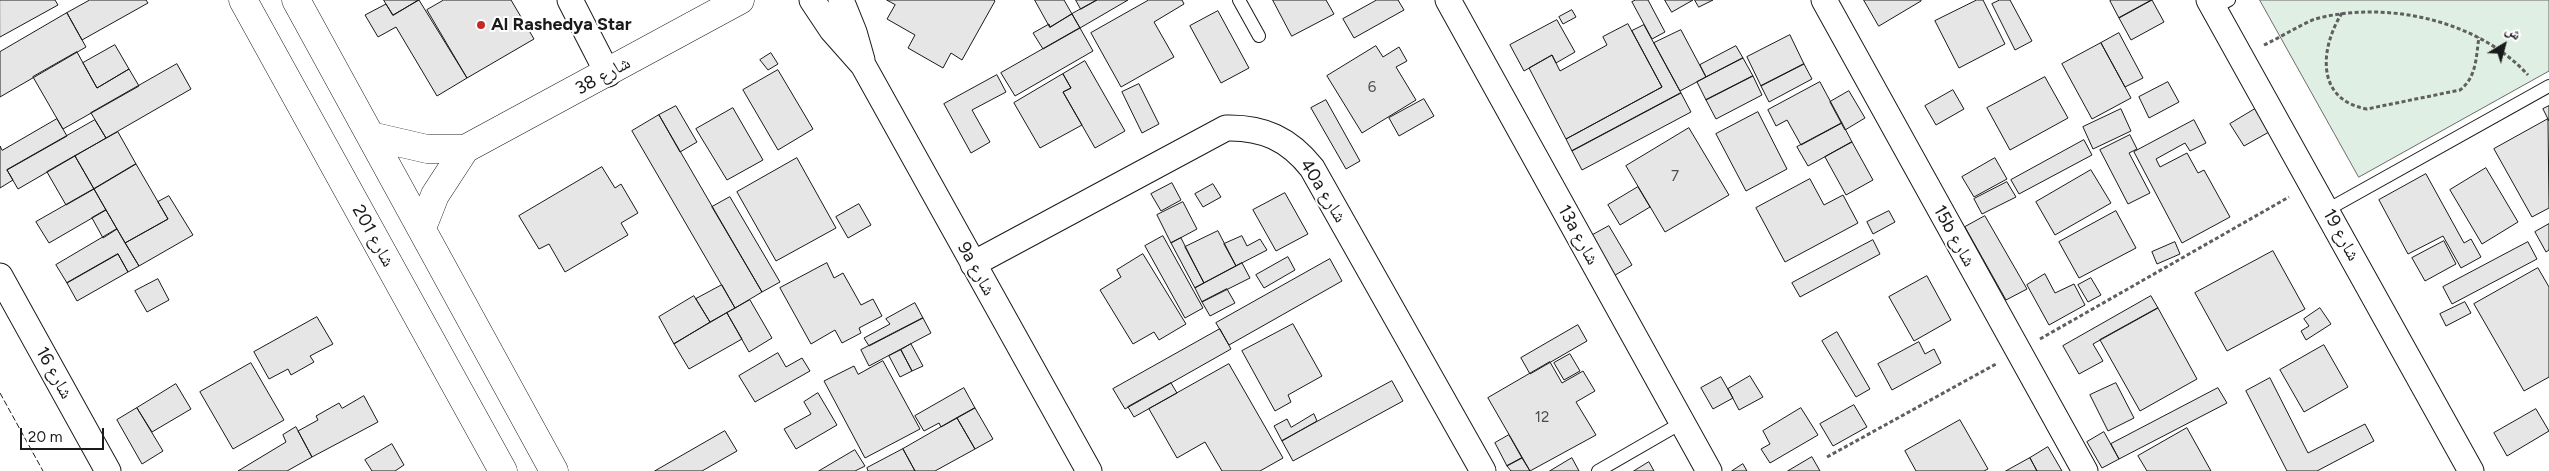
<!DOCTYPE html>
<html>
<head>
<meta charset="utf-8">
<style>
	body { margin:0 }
	#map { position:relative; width:2549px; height:471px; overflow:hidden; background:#fff; font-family:Figtree,"Noto Naskh Arabic",sans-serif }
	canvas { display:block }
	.north { position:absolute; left:2479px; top:20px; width:50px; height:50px; -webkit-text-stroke:4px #fff; paint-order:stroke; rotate:37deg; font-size:14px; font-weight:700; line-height:20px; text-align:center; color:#1a1a1a }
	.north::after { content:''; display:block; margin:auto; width:18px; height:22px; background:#1a1a1a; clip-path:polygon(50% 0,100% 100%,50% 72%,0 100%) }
	.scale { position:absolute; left:20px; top:428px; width:84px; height:22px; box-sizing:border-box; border:2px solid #1a1a1a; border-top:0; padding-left:6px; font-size:15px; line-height:18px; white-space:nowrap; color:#1a1a1a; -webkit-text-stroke:4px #fff; paint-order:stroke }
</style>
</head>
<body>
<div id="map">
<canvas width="2549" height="471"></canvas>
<div class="north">ش</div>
<div class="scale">20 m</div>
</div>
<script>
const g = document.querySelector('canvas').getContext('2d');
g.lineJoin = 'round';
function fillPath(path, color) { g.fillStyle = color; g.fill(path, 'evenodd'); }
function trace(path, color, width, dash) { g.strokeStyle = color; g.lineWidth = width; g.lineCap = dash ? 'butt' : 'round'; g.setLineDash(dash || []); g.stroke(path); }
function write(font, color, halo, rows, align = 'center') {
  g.font = font + ' Figtree,"Noto Naskh Arabic",sans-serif'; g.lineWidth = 4; g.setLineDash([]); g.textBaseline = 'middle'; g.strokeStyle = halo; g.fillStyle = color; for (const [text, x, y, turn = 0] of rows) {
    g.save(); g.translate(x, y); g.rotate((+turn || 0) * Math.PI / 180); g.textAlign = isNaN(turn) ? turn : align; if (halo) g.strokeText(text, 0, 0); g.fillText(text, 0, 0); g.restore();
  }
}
const green = new Path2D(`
	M2260 0H2549V71L2359 177Z`);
fillPath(green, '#e0efe3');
trace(green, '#6a6a6a', 1);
const building = new Path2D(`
	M0 0H55L58 5 0 37Z
	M90 0H146L148 3 82 40 67 13Z
	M384 0H419L393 15Z
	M419 0 467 78 437 96 396 27 378 37 365 15 386 4 393 15Z
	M444 0H511L534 39 467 78 427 10Z
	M887 0H994L995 1 962 60 951 53 943 68 908 48 915 35 887 19 895 5Z
	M1035 0H1064L1072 14 1050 27Z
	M1076 0H1097L1081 9Z
	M1097 0H1128L1080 28 1072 14Z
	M1149 0H1182L1184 4 1154 22 1174 57 1121 87 1091 33Z
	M1273 0H1326L1334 14 1292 36Z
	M1377 0H1398L1404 10 1354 38 1343 19Z
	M1636 0H1648L1665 32 1652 39 1632 2Z
	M1665 0H1693L1672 12Z
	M1695 0H1713L1699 7Z
	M1864 0H1921V1L1879 26Z
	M1977 0H1983L2005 44 1959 68 1935 21Z
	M2000 0H2010L2032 41 2015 50 1992 4Z
	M2112 0H2152L2119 18 2110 1Z
	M2152 0 2164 22 2131 40 2119 18Z
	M1572 10 1576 17 1563 24 1559 17Z
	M1218 11 1249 68 1221 83 1190 26Z
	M67 13 86 47 0 97V52Z
	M1072 14 1080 28 1043 49 1033 33 1049 24 1050 27Z
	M1557 20 1575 52 1556 63 1552 55 1524 71 1510 45Z
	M1628 24 1662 87 1566 139 1529 68 1552 55 1560 71 1607 45 1603 37Z
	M1644 25 1681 93 1572 151 1566 139 1662 87 1632 31Z
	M1080 28 1093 51 1015 96 1001 73Z
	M1681 30 1706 77 1680 91 1654 43Z
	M2119 33 2143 78 2125 87 2101 43Z
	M1790 35 1804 64 1761 86 1747 57Z
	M2101 43 2131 98 2092 119 2062 64Z
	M115 45 129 69 97 88 83 63Z
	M1376 46 1383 57 1399 47 1407 61 1396 67 1416 100 1362 133 1327 76Z
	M1736 46 1743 58 1706 77 1700 65Z
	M77 52 97 88 129 69 139 86 63 129 33 77Z
	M771 53 778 64 768 70 760 60Z
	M1743 58 1753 76 1706 100 1697 82Z
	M1085 61 1125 131 1095 148 1063 92 1071 88 1063 74Z
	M177 64 191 89 106 138 91 113Z
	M1804 64 1812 79 1769 102 1761 86Z
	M778 70 813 129 778 150 743 90Z
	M1063 74 1071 88 1063 92 1082 125 1040 148 1014 103Z
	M997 75 1006 92 972 110 990 142 971 153 944 104Z
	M1753 76 1762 95 1716 119 1706 100Z
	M2045 77 2068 118 2010 150 1987 108Z
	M1820 82 1842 123 1801 145 1787 120 1776 126 1768 110Z
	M2168 82 2179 102 2149 118 2139 97Z
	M1139 84 1159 124 1142 133 1122 92Z
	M1953 90 1964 109 1936 125 1925 106Z
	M1849 91 1865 118 1845 130 1830 102Z
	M1681 93 1691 112 1582 170 1572 151Z
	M1424 99 1434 116 1399 136 1389 118Z
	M1326 100 1360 161 1346 169 1311 108Z
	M676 106 697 142 680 152 659 115Z
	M2549 106V121L2543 109Z
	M733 108 763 160 727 180 696 129Z
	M2121 109 2131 131 2093 149 2083 127Z
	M2255 109 2269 132 2244 146 2230 124Z
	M1758 112 1787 169 1746 191 1716 134Z
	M659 115 762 292 735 308 632 131Z
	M57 119 67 136 7 170 13 180 0 188V146L2 150Z
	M2548 119 2549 208 2532 217 2494 149Z
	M95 120 106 138 18 189 7 170Z
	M2194 120 2206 143 2190 151 2185 143 2156 159 2160 167 2187 153 2198 173 2204 170 2230 217 2182 243 2134 152Z
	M1842 123 1852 142 1808 166 1797 147Z
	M1689 128 1729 195 1665 232 1626 166Z
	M118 132 136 164 94 189 75 156Z
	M2130 135 2137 149 2129 153 2150 193 2128 204 2100 150Z
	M2084 140 2092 155 2019 194 2011 180Z
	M1852 142 1873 180 1846 195 1825 157Z
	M75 156 94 189 66 205 47 172Z
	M797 158 836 228 776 261 737 192Z
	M1995 158 2007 179 1974 197 1962 177Z
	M136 164 168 219 125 243 94 189Z
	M602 167 615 188 621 184 638 213 621 223 628 235 565 272 549 244 539 249 519 216Z
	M2486 168 2518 222 2482 244 2450 190Z
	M2091 170 2111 203 2055 235 2036 202Z
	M2426 174 2464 243 2471 239 2481 257 2461 268 2443 236 2408 254 2379 200Z
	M1810 179 1824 205 1843 195 1858 223 1785 262 1756 208Z
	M2007 182 2016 197 1982 214 1974 199Z
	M1172 183 1181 200 1161 211 1151 194Z
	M1213 184 1221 197 1203 207 1195 194Z
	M1638 187 1650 207 1620 225 1608 205Z
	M94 189 106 210 49 243 36 222Z
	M1285 193 1308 234 1276 251 1253 210Z
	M169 196 193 235 139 266 125 243 168 219 158 202Z
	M730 197 780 282 762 292 712 207Z
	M1183 202 1197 229 1171 243 1157 215Z
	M859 204 871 225 848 238 836 217Z
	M106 210 117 229 103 238 92 218Z
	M1889 211 1895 222 1873 234 1867 222Z
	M2116 211 2136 248 2079 278 2059 242Z
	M1985 216 2027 289 2006 300 1965 227Z
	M2549 224V250L2546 252 2535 232Z
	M1609 226 1632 265 1612 277 1589 237Z
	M117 229 139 266 128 272 118 254 67 283 56 265Z
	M1218 231 1236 266 1204 283 1185 247Z
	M1163 236 1203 308 1185 318 1145 246Z
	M1242 236 1247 246 1260 239 1267 250 1236 266 1224 244Z
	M1181 238 1204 283 1195 288 1171 243Z
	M1873 240 1880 254 1800 297 1792 283Z
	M2444 241 2456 264 2425 281 2412 258Z
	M2175 242 2180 254 2157 264 2152 252Z
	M2528 242 2537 259 2452 304 2443 287Z
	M2273 251 2305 309 2227 351 2195 293Z
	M118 254 128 272 77 301 67 283Z
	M1143 254 1186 324 1159 340 1154 332 1133 344 1100 290 1121 277 1117 270Z
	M1288 257 1295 270 1264 288 1256 275Z
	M1330 259 1342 281 1229 345 1216 323Z
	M827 263 834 278 843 273 861 305 873 299 882 316 859 328 861 333 842 343 835 330 811 344 780 288Z
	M1242 263 1250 278 1202 302 1195 288Z
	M2538 268 2549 287V377L2524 391 2474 304Z
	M2045 274 2055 293 2074 284 2085 305 2049 325 2027 285Z
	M1927 276 1951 320 1914 341 1889 297Z
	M2091 278 2101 295 2088 302 2078 285Z
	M158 279 169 300 147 312 135 291Z
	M722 285 735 308 710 322 696 299Z
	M1227 289 1235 303 1210 316 1202 302Z
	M694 296 710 322 674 344 659 317Z
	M2151 296 2158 308 2093 344 2103 361 2079 374 2063 346Z
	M750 300 772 338 749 352 727 313Z
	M2465 302 2471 313 2446 326 2440 314Z
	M915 303 923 318 869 346 864 338 890 324 886 319Z
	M2158 308 2197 379 2140 411 2100 340Z
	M2320 308 2331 324 2306 340 2301 331 2309 326 2304 319Z
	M727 313 742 339 689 369 674 344Z
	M317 317 333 344 310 356 314 362 291 375 288 369 269 379 254 352Z
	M923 318 931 333 869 366 861 350Z
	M1293 324 1322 376 1288 395 1291 402 1275 411 1242 351Z
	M1578 325 1587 341 1530 374 1521 358Z
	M1220 329 1231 349 1125 409 1113 389Z
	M1837 332 1870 389 1856 397 1822 341Z
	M1919 342 1925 354 1934 349 1941 363 1892 390 1878 364Z
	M911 344 923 366 912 371 901 350Z
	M2324 345 2348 387 2304 412 2280 370Z
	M901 350 912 371 900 377 889 356Z
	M778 353 786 367 802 358 810 371 755 402 739 376Z
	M1570 354 1580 371 1564 380 1554 363Z
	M883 361 920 429 865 458 824 381 854 366 858 374Z
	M1550 362 1562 383 1583 371 1595 391 1576 402 1596 435 1530 471 1488 398Z
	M251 363 284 420 233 449 200 392Z
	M1229 364 1283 458 1260 471H1222L1205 442 1177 458 1149 409Z
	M1750 376 1763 397 1739 410 1728 389Z
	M1721 377 1733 398 1713 409 1701 388Z
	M2270 378 2308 453 2365 424 2374 441 2317 471H2287L2246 391Z
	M1392 381 1403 401 1293 461 1282 441Z
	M1171 383 1177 393 1134 417 1128 407Z
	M2116 383 2134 418 2108 431 2090 395Z
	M176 384 191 409 152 432 137 408Z
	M964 388 975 408 941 427 939 423 924 431 915 416Z
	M2218 388 2227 403 2119 459 2111 444Z
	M818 393 837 425 796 449 784 429 811 414 804 402Z
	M364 396 378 422 312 457 298 431 318 420 316 416 339 403 342 408Z
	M1854 405 1867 427 1833 446 1820 424Z
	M137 408 163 451 142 464 117 420Z
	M975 408 993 439 975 449 957 418Z
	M1801 408 1818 435 1770 463 1761 449 1770 444 1763 431Z
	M2536 409 2549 431 2507 456 2494 433Z
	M1314 414 1317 421 1282 441 1274 426 1287 419 1291 427Z
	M957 418 975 449 935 471H915L903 449Z
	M1960 420 1988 469 1984 471H1916L1905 451Z
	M296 427 312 457 287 471H238L286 442 283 435Z
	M2187 428 2211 471H2147L2138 456Z
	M725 431 737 451 702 471H655Z
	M2104 432 2119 459 2102 468 2087 442Z
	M1509 435 1522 458 1507 466 1495 443Z
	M392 444 404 465 395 471H372L365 460Z
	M2048 447 2062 471H2037L2030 458Z
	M903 449 915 471H868L867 468Z
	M855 450 865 466 855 471H819Z
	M1812 457 1820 471H1788Z
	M1522 458 1530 471H1511L1507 466Z
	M1572 458 1579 471H1550Z
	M2030 458 2037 471H2006Z
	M1649 462 1654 471H1634Z
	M1743 464 1747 471H1732Z`);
fillPath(building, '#e6e6e6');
trace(building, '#1a1a1a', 1);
const service = new Path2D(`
	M1239 0 1259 36
	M2214 8 2229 0
	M2327 210 2549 86
	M1598 471 1683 422`);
const minor = new Path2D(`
	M570 0 608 74
	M812 0 832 30 863 65 1089 471
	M841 0 854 32 862 60
	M1448 0 1709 471
	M1824 0 2085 471
	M2209 0 2471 471
	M973 264 1226 128C1263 127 1289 139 1312 168L1483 471
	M0 276 108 471`);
const tertiary = new Path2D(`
	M243 0 503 471
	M296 0 554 471
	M371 136 427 149H465
	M422 228 435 195 465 149 740 0`);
trace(service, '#1a1a1a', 14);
trace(minor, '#1a1a1a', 27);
trace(tertiary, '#1a1a1a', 29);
trace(new Path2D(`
	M2342 13C2320 48 2315 100 2367 109L2460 90C2477 77 2476 56 2479 37
	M2264 45C2281 37 2298 26 2315 19 2386 0 2478 20 2528 75
	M2040 339 2289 197
	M1827 457 1996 364`), '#5f5f5f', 3, [4, 2.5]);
trace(service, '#fff', 12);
trace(minor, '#fff', 25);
trace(tertiary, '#fff', 28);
trace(new Path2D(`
	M0 393 43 471`), '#1a1a1a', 1, [6, 2.5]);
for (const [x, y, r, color] of [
	[481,25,5,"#c62828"]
]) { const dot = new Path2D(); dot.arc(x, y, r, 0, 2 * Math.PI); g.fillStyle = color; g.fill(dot); trace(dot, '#fff', 2); }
write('15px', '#4d4d4d', null, [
	["6",1372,88],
	["7",1675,177],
	["12",1542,418]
]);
write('bold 18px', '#1a1a1a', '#fff', [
	["Al Rashedya Star",491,25]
], 'left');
write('18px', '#1a1a1a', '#fff', [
	["شارع 38",603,76,-29],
	["40a شارع",1323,191,58],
	["13a شارع",1578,235,61],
	["شارع 19",2341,235,61],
	["شارع 201",373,236,61],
	["15b شارع",1954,236,61],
	["9a شارع",976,269,61],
	["شارع 16",54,373,61]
]);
</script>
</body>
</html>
